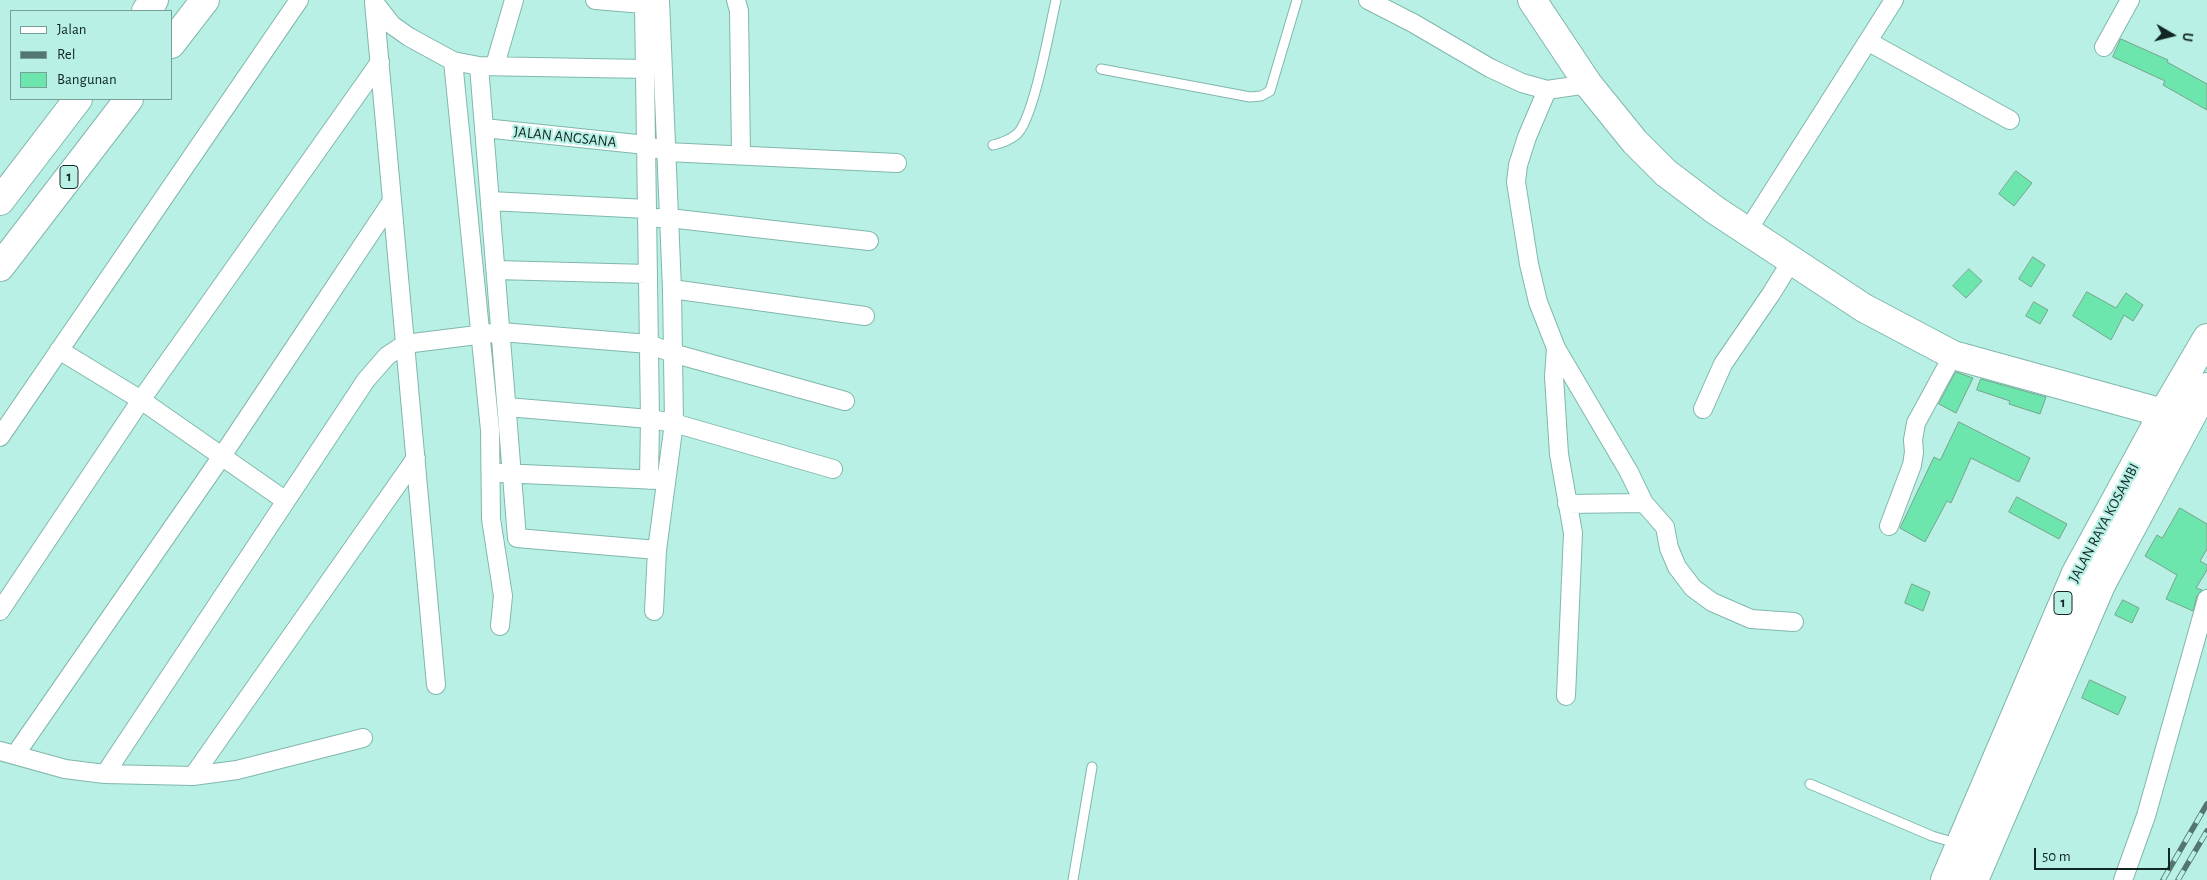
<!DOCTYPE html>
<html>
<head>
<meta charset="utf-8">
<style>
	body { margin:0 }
	#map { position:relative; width:2207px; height:880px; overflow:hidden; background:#b8f0e5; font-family:"Alegreya Sans",sans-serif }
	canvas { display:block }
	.legend { position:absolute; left:10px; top:10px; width:162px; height:90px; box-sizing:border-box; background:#b8f0e5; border:1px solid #75a097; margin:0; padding:6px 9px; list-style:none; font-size:15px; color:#102723 }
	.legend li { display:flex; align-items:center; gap:10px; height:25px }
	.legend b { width:25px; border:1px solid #75a097 }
	.north { position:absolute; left:2147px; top:10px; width:50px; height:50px; -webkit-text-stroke:4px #b8f0e5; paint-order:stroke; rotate:98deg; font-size:14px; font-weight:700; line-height:20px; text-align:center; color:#102723 }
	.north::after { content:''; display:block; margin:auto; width:18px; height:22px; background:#102723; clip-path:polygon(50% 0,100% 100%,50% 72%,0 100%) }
	.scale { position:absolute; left:2034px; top:848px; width:136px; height:22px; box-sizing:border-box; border:2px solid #102723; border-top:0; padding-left:6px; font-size:15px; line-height:18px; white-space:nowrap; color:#102723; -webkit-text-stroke:4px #b8f0e5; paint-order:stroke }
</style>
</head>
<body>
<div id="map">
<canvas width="2207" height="880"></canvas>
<ul class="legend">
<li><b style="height:6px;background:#fff"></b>Jalan</li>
<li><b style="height:6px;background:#537770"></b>Rel</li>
<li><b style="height:14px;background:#6de6ae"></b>Bangunan</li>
</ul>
<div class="north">U</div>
<div class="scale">50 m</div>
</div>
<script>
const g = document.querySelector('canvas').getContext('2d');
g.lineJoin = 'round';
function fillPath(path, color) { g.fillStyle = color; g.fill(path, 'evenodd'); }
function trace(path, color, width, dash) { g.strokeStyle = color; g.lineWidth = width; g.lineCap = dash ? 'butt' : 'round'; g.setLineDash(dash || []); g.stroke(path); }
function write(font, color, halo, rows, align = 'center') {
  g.font = font + ' "Alegreya Sans",sans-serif'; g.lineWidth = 4.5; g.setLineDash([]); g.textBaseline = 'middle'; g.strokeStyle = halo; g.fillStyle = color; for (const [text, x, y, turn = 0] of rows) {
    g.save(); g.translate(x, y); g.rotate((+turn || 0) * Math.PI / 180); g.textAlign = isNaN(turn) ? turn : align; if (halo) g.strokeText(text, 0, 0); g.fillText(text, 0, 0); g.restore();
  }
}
const building = new Path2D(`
	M2121 39 2168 60 2167 62 2207 84V110L2163 85 2165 81 2113 57Z
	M2016 171 2032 183 2014 206 1999 194Z
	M2033 257 2045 265 2031 287 2019 279Z
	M1969 269 1982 281 1966 298 1953 286Z
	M2087 292 2116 308 2126 293 2143 305 2133 321 2124 315 2111 340 2073 316Z
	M2034 302 2048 310 2040 324 2026 316Z
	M1956 372 1973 378 1956 413 1939 404Z
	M1981 379 2046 397 2040 414 2009 404 2010 401 1977 390Z
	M1959 422 2030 458 2019 482 1971 458 1951 503 1947 501 1925 542 1900 528 1934 457 1940 460Z
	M2017 497 2067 524 2059 539 2009 512Z
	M2180 508 2207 524V549L2200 561 2207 565V570L2196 588 2202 590 2197 596 2193 611 2166 599 2177 575 2145 556 2157 535 2162 538Z
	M1912 584 1930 592 1923 611 1905 603Z
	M2123 600 2139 608 2132 623 2115 615Z
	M2090 680 2126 697 2118 715 2082 698Z`);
fillPath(building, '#6de6ae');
trace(building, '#77a38c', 1);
const lane = new Path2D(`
	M1101 69 1250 97 1261 96 1270 91 1297 0
	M993 145C1002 143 1010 140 1017 134 1034 118 1050 26 1056 0
	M1810 784 1932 836 1956 843
	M1073 880 1092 767`);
const street = new Path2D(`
	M595 0 644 4 654 2
	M736 0 739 11 741 155
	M1368 0 1413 23 1490 68 1522 83 1547 90 1588 84
	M374 2 436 685
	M374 2 392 25 409 37 453 61 479 66 645 69
	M644 4 650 419 649 480
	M1869 42 2010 120
	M2104 47 2130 0
	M453 61 490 430 491 519 503 596 500 626
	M495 65 514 0
	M479 66 517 538 657 550
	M1547 90 1527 137 1518 165 1516 182 1529 264 1538 302 1556 348 1554 377 1559 454 1573 533 1566 696
	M484 128 646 145 667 152 897 163
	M490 201 647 209
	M658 218H669L869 241
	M1748 230 1894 0
	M496 270 648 274
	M672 289 865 316
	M1556 348 1629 472 1644 503
	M59 350 141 400 286 501
	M507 407 650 419 674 423 833 469
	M1703 409 1723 364 1771 294 1792 260
	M0 437 299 0
	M500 473 659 480
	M1567 504 1644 503 1665 527 1669 548 1677 567 1693 588 1712 602 1751 619 1794 622
	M1889 526 1912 465 1914 452 1913 440 1916 423 1953 355
	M0 611 141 400 380 62
	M654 611 657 550 674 423 672 289 660 0
	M0 751 65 769 105 774 193 776 237 770 363 738
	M15 755 222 456 392 201
	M105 774 366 380 387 356 405 344 501 332 649 344 672 353 845 401
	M193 776 416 458
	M2123 880 2146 816 2207 599`);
const primary = new Path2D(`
	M1532 0 1588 84 1635 142 1666 173 1715 210 1864 308 1953 355 2163 413`);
const highway = new Path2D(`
	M146 11 154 0
	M171 44 205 0
	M0 201 78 99
	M0 267 129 99
	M1945 880 2076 573 2163 413 2207 338
	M1974 880 2101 585 2207 387`);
trace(lane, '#81b7ad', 11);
trace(street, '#81b7ad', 20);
trace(primary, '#81b7ad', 30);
trace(highway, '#81b7ad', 30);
trace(lane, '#fff', 9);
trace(street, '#fff', 18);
trace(primary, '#fff', 28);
trace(highway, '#fff', 28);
const rail = new Path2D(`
	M2163 880 2207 804
	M2178 880 2207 831`);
trace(rail, '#537770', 5.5);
trace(rail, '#b8f0e5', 4, [11]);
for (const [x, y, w] of [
	[69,177,18],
	[2063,603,18]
]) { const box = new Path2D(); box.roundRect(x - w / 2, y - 11.5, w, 23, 4); g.fillStyle = '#b8f0e5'; g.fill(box); trace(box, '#102723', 1); }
write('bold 14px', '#102723', null, [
	["1",69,177],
	["1",2063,603]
]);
write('15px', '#102723', '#b8f0e5', [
	["JALAN ANGSANA",565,137,6],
	["JALAN RAYA KOSAMBI",2104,523,-62]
]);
</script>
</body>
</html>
